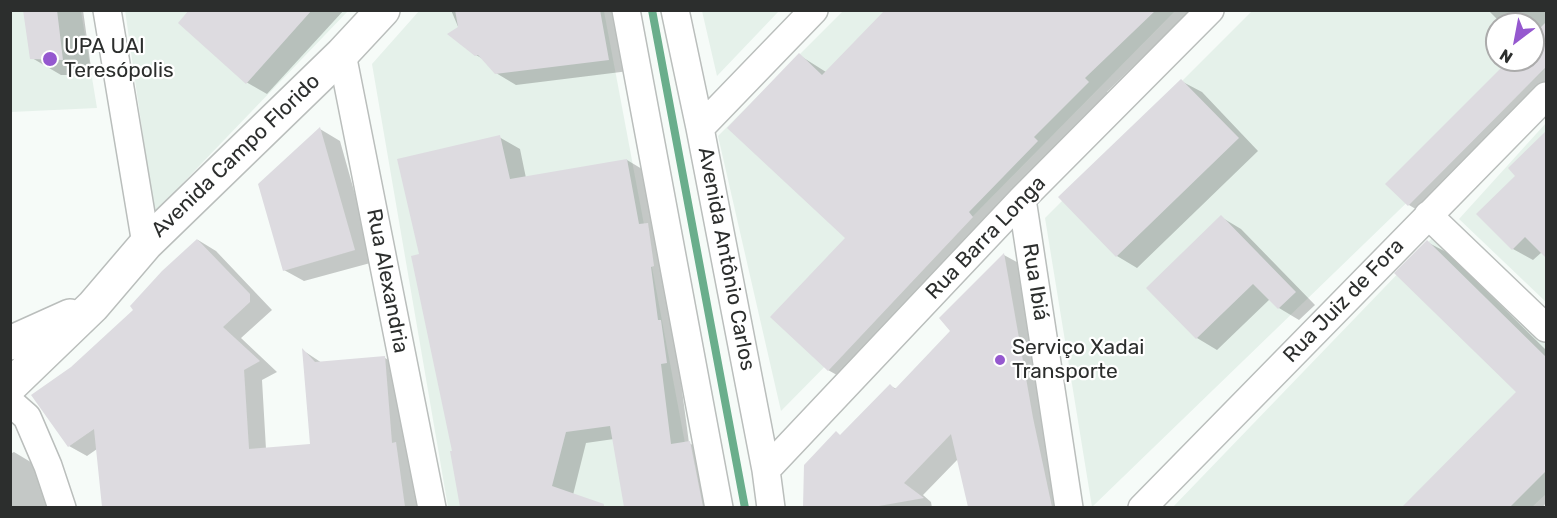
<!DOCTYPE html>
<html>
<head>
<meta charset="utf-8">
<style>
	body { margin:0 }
	#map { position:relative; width:1557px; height:518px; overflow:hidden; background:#f6fbf8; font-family:Rubik,sans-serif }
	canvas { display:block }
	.frame { position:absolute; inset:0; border:12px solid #2c2e2d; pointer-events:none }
	.north { position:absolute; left:1485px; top:12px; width:60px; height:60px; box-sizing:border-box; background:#fff; border:2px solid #ababab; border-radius:50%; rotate:212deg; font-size:16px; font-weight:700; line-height:24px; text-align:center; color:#2c2e2d }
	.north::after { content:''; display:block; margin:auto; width:21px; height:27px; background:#9558cf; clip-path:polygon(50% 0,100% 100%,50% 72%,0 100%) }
</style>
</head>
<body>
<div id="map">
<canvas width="1557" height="518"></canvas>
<div class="frame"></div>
<div class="north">N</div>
</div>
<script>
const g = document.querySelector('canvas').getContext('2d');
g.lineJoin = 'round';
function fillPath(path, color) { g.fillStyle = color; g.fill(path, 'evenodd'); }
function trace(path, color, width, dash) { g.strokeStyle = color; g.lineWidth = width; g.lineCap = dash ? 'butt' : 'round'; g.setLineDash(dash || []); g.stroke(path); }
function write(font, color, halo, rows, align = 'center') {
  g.font = font + ' Rubik,sans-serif'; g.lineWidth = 4.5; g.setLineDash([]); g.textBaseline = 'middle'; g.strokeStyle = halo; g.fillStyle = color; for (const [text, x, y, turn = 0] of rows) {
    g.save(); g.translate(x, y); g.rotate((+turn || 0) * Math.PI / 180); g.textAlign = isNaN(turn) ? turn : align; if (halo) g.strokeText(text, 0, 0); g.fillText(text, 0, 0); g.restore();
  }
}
fillPath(new Path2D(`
	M125 10 348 11 154 213Z
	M10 11H81L97 108 11 112Z
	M419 11H604L697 507H448L372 64Z
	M702 11V10L779 11 717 76Z
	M843 11H1175L781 411 718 136Z
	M1252 11H1546V68L1092 507 1045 218ZM1497 24H1533V60H1497Z
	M1546 123V302L1459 219Z
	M1435 235 1546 339V494L1532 507 1172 508Z`), '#e5f1ea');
fillPath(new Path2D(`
	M24 10H83L92 75H61L32 58Z
	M191 10H344L267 94 246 82Z
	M451 10H617L629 71 516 85 496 73 483 59 476 55 459 29Z
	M887 10H1199L1190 11 1107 92 1111 96 851 383 828 370 847 238 799 55 826 72Z
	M1488 10H1546V99L1429 217 1409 205 1388 184 1511 60H1533V24H1502Z
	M1181 81 1202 92 1258 151 1137 268 1117 256 1060 198Z
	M320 129 340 141 374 262 304 281 284 270Z
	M1546 133V256L1542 252 1533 260 1513 249 1517 176 1510 168Z
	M499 137 520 149 526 178 627 160 647 172 687 374 680 375 689 443 710 454 720 508H626L614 439 586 443 573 495 610 508H461L452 453 454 452 421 255Z
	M1221 217 1241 229 1315 305 1299 320 1279 308 1270 299 1217 350 1197 338 1148 288Z
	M198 240 216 251 272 310 241 338 277 372 262 380 266 449 312 446 304 351 322 363 385 358 403 368 422 508H104L97 449 87 456 69 446 72 368 135 310Z
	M1427 242 1448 253 1546 350V503L1542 508H1404L1518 392Z
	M1004 255 1024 266 1069 508H969L958 459 923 495 931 502 932 508H804L806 466 841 436 890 386 897 389 952 331Z
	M14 452 34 464 51 508H10V454Z`), '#0003');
trace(new Path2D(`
	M652 10 745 508`), '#6aae8c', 8);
fillPath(new Path2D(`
	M23 10H57L63 60 30 59Z
	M189 10H312L246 84 178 23Z
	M455 10H600L609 60 495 74 478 55 475 56 447 34 458 27Z
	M885 10H1156L1085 78 1089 82 1034 137 1038 141 969 212 973 217 828 371 770 317 845 238 727 128 799 53 822 75Z
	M1546 22V67L1408 206 1385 184 1509 60H1533V35Z
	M1181 79 1239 138 1116 257 1058 197Z
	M320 127 355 250 283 271 258 184Z
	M1546 131V258L1525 237 1512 250 1476 214 1515 176 1508 168Z
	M500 135 510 179 627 159 639 224 648 223 654 266 651 267 658 320H661L667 363 661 364 671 444 690 441 703 507H624L610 426 566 432 552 486 604 504 603 507H460L450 451H452L411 256 419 254 397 159Z
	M1221 215 1296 292 1278 309 1253 284 1196 339 1146 288Z
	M197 239 250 294V302L223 327 260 361 244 370 249 449 310 444 302 348 315 362 385 356 392 443 396 442 405 507H102L94 429 68 447 31 395 71 367 133 310 130 306 162 271Z
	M1427 240 1546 357V471L1510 507H1402L1516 392 1394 273Z
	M1004 253 1033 418 1052 507H968L951 434 904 483 924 498 873 507H803L804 465 836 431 840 435 890 384 895 389 950 331 939 318Z`), '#dddbe0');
const minor = new Path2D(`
	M107 10 146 244
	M626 10 719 508
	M675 10 700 128 766 470 771 508
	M342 54 432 508
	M700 128 814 10
	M1022 199 1069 508
	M1428 215 1546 328
	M10 402 27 417 48 466 62 508
	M766 470 1022 199 1210 10
	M1142 508 1546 96`);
const major = new Path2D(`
	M10 343 70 316
	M10 386 93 306 146 244 342 54 383 10`);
trace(minor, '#babebc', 30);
trace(major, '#babebc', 36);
trace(minor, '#fff', 27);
trace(major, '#fff', 33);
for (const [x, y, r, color] of [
	[50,59,8,"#9558cf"],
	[1000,360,6,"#9558cf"]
]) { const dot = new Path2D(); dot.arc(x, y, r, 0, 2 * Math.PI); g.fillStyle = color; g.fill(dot); trace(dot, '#fff', 2); }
write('21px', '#2c2e2d', '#fff', [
	["UPA UAI",64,47],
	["Teresópolis",64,71],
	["Serviço Xadai",1012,348],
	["Transporte",1012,372]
], 'left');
write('21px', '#2c2e2d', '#fff', [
	["Avenida Campo Florido",236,156,-44],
	["Rua Barra Longa",986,238,-46],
	["Avenida Antônio Carlos",726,259,79],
	["Rua Alexandria",387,281,79],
	["Rua Ibiá",1035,282,81],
	["Rua Juiz de Fora",1344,301,-46]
]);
</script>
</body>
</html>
